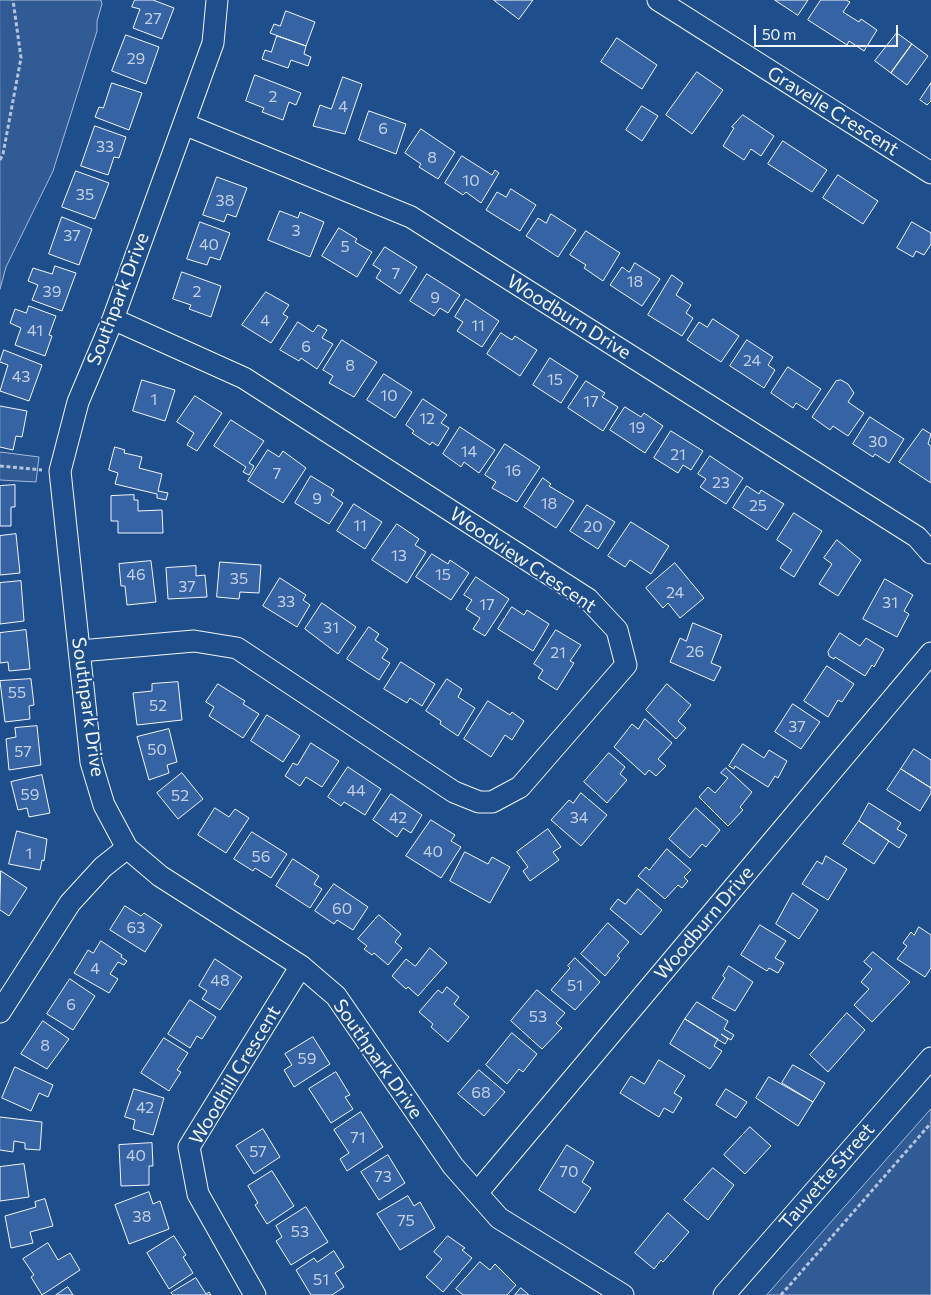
<!DOCTYPE html>
<html>
<head>
<meta charset="utf-8">
<style>
	body { margin:0 }
	#map { position:relative; width:931px; height:1295px; overflow:hidden; background:#1f4e8c; font-family:Commissioner,sans-serif }
	canvas { display:block }
	.scale { position:absolute; left:754px; top:25px; width:144px; height:22px; box-sizing:border-box; border:2px solid #f2f6ff; border-top:0; padding-left:6px; font-size:15px; line-height:18px; white-space:nowrap; color:#f2f6ff; -webkit-text-stroke:4px #1f4e8c; paint-order:stroke }
</style>
</head>
<body>
<div id="map">
<canvas width="931" height="1295"></canvas>
<div class="scale">50 m</div>
</div>
<script>
const g = document.querySelector('canvas').getContext('2d');
g.lineJoin = 'round';
function fillPath(path, color) { g.fillStyle = color; g.fill(path, 'evenodd'); }
function trace(path, color, width, dash) { g.strokeStyle = color; g.lineWidth = width; g.lineCap = dash ? 'butt' : 'round'; g.setLineDash(dash || []); g.stroke(path); }
function write(font, color, halo, rows, align = 'center') {
  g.font = font + ' Commissioner,sans-serif'; g.lineWidth = 4; g.setLineDash([]); g.textBaseline = 'middle'; g.strokeStyle = halo; g.fillStyle = color; for (const [text, x, y, turn = 0] of rows) {
    g.save(); g.translate(x, y); g.rotate((+turn || 0) * Math.PI / 180); g.textAlign = isNaN(turn) ? turn : align; if (halo) g.strokeText(text, 0, 0); g.fillText(text, 0, 0); g.restore();
  }
}
const built = new Path2D(`
	M0 0H101L102 4 97 21V31L53 171 6 267 0 289Z
	M0 452 39 457 36 482 0 480Z
	M931 1109V1295H767Z`);
fillPath(built, '#305b95');
trace(built, '#a8bbd7', 1);
const building = new Path2D(`
	M135 0H153L174 8 162 39 133 28 140 9 132 7Z
	M494 0H533L519 19Z
	M775 0H808L798 15Z
	M821 0H846L850 2 843 12 859 22 861 19 877 30 864 51 849 41 847 45 808 20Z
	M286 11 315 22 306 46 270 33 274 24 280 26Z
	M897 33 912 44 891 73 875 61Z
	M126 35 159 47 146 84 112 71Z
	M277 36 306 46 304 54 311 57 308 66 291 60 288 68 262 59 265 50 271 52Z
	M617 38 657 65 642 89 601 62Z
	M912 44 928 56 907 85 891 73Z
	M697 72 723 90 692 134 666 115Z
	M255 75 301 93 296 105 289 102 283 120 262 112 264 108 246 101Z
	M343 77 362 84 345 134 313 126 320 105 331 109Z
	M112 83 142 93 129 130 95 117 99 107 103 108Z
	M931 83V101L927 105 920 100Z
	M642 106 658 116 642 141 626 130Z
	M369 111 406 124 396 154 359 140Z
	M743 115 774 136 761 156 751 149 744 160 723 146 734 128 732 127Z
	M95 126 126 137 119 158 114 157 108 175 81 166Z
	M421 129 455 152 438 179 419 167 421 164 405 153Z
	M783 141 827 170 812 192 768 164Z
	M462 156 492 175 495 170 499 173 481 203 466 192 463 195 445 183Z
	M76 171 109 183 95 219 62 207Z
	M838 175 878 201 863 224 823 198Z
	M217 177 247 188 236 217 227 214 224 222 203 215Z
	M511 189 536 205 520 231 486 210 497 192 506 197Z
	M280 211 298 218 300 212 324 222 310 257 268 240Z
	M551 214 576 230 558 257 526 236 538 218 546 223Z
	M62 217 92 229 79 265 49 254Z
	M200 222 230 233 220 260 210 257 207 265 187 259Z
	M912 222 931 233V244L924 255 916 251 913 257 897 248Z
	M339 228 357 239 355 242 372 252 357 277 322 256Z
	M586 231 620 253 603 281 584 268 586 265 570 255Z
	M385 247 417 267 400 294 376 278 381 270 373 265Z
	M635 263 660 279 642 306 610 285 622 267 629 272Z
	M55 266 76 273 62 311 32 300 38 285 28 281 33 268 52 274Z
	M182 272 221 286 211 317 189 309 191 305 173 299Z
	M427 274 460 295 448 313 440 308 434 316 410 301Z
	M672 275 683 283 676 295 691 305 686 313 693 318 682 336 648 315Z
	M266 292 289 305 283 314 288 317 271 343 242 325Z
	M466 299 499 321 482 347 457 331 463 322 455 317Z
	M29 306 56 316 49 335 52 336 45 356 15 345 21 328 10 323 15 309 26 313Z
	M713 319 739 336 721 362 687 340 699 322 707 327Z
	M298 322 313 332 318 325 327 330 322 338 333 344 317 369 301 358 299 361 280 350Z
	M501 333 512 340 515 336 537 350 520 376 487 354Z
	M342 340 377 362 354 397 329 383 333 376 323 370Z
	M747 340 773 357 768 365 775 370 764 388 730 366Z
	M4 350 42 365 29 401 0 391 8 365 0 362Z
	M550 358 578 376 561 403 533 385Z
	M788 367 821 389 807 410 796 403 793 408 771 393Z
	M384 374 412 392 395 418 367 400Z
	M142 380 175 390 165 421 133 411Z
	M841 380 848 384 854 393 848 402 864 413 848 436 833 426 830 430 812 417 836 381Z
	M586 381 605 393 602 397 618 407 603 431 568 408Z
	M195 396 222 413 197 451 187 445 194 433 177 422Z
	M423 399 447 415 441 423 449 428 438 446 432 442 430 445 412 433 414 431 406 425Z
	M0 406 27 411 22 437 16 436 13 450 0 447Z
	M625 407 641 417 644 413 663 426 645 453 610 430Z
	M870 417 904 439 889 463 875 454 873 457 853 444Z
	M231 420 264 441 249 463 254 466 249 475 243 472 246 467 214 446Z
	M460 427 495 450 479 473 464 462 461 467 443 454Z
	M923 429 931 434 928 444 931 446V483L899 462Z
	M671 431 703 451 691 470 683 465 678 473 654 458Z
	M505 444 540 467 517 502 492 488 496 482 485 475Z
	M115 447 125 450 124 453 142 457 139 468 162 474 158 491 168 493 166 500 157 498V494L115 484 118 473 109 470Z
	M268 450 279 457 283 451 306 468 283 503 248 481Z
	M710 456 743 478 726 504 700 487 706 479 698 474Z
	M311 476 334 490 331 495 343 503 329 524 295 503Z
	M543 478 551 484 549 486 574 501 556 528 524 507Z
	M15 485V507H11V526H0V486Z
	M747 486 759 494 761 490 784 504 767 530 733 508Z
	M134 495V500H138V511L162 510 163 533H118V521H111V496Z
	M354 504 382 522 365 549 337 531Z
	M587 505 615 522 598 549 570 531Z
	M794 513 822 531 794 577 780 568 792 550 777 540Z
	M631 522 669 546 651 574 630 560 625 567 608 556Z
	M397 524 419 539 415 545 426 552 407 583 372 560Z
	M16 534 20 573 0 575V536Z
	M837 540 861 560 838 596 819 584 832 564 824 558Z
	M432 554 448 564 450 560 469 573 451 600 416 577Z
	M151 561 156 602 127 605 125 586H121L119 564Z
	M220 562 261 565 259 593 240 592 239 599 217 597Z
	M675 563 704 598 680 618 668 603 663 608 646 588Z
	M196 566V576L205 575 207 597 168 599 166 568Z
	M476 577 509 599 485 636 473 629 480 618 466 609 472 600 464 595Z
	M280 578 306 595 303 600 310 605 297 627 263 606Z
	M885 579 913 595 904 611 909 614 897 637 863 619Z
	M21 581 24 621 0 624V583Z
	M322 603 356 627 338 654 305 629Z
	M512 607 524 615 527 610 549 624 533 651 498 629Z
	M693 623 722 635 711 663 721 667 714 681 670 662 680 638 686 641Z
	M369 627 379 634 375 640 388 649 382 658 390 663 379 680 347 659Z
	M26 630 30 669 9 671 8 662 0 663V633Z
	M556 630 581 645 570 661 574 663 557 690 538 678 543 670 534 664Z
	M840 633 860 646 866 638 884 649 874 667 872 665 865 676 835 657 834 659 829 656 828 652Z
	M401 662 435 684 422 706 410 698 407 703 384 689Z
	M827 666 854 684 842 702 838 700 828 717 804 701Z
	M31 679 34 705 29 706 30 719 5 722 0 681Z
	M447 679 462 689 458 697 475 708 458 736 440 724 441 721 426 711Z
	M178 682 182 720 137 725 133 693 152 691V684Z
	M218 684 245 701 243 704 259 714 243 738 209 716 214 707 206 702Z
	M667 684 691 705 678 721 686 728 676 739 646 710Z
	M488 701 510 715 512 712 524 721 512 740 505 735 491 757 464 739Z
	M793 704 820 722 801 749 775 732Z
	M267 715 300 736 283 762 251 741Z
	M645 719 672 743 658 759 666 766 656 776 649 770 645 775 614 747 632 724 638 729Z
	M37 726 41 765 9 770 6 739 16 737 15 728Z
	M169 729 177 762 167 765 169 773 149 780 137 737Z
	M311 743 339 761 322 787 306 777 300 786 285 776 293 763 297 765Z
	M743 744 764 758 769 750 787 761 778 778 775 776 768 787 735 766 734 769 729 766Z
	M914 749 931 760V788L901 769Z
	M609 753 625 767 620 774 627 780 607 803 584 782Z
	M348 767 381 789 365 815 344 802 341 806 328 797Z
	M726 768 752 792 740 807 743 810 728 826 699 797 708 787 715 793 728 778 721 773Z
	M901 769 931 788V793L920 811 887 790Z
	M182 773 203 799 178 819 157 793Z
	M42 775 50 813 29 817 27 808 18 810 11 782Z
	M581 793 607 815 581 846 551 820 569 800 573 803Z
	M391 794 422 815 411 833 403 828 397 837 373 820Z
	M869 803 901 823 897 829 907 835 899 848 859 821Z
	M215 808 229 817 235 809 249 818 226 853 198 835Z
	M696 808 720 830 706 847 702 844 690 858 669 839Z
	M431 820 455 835 451 841 461 847 441 878 406 856Z
	M859 821 889 841 874 864 843 844Z
	M548 829 561 847 553 852 559 860 530 881 523 871 528 867 517 852Z
	M17 831 47 839 44 861 42 860 40 870 9 864Z
	M252 832 287 854 271 878 255 868 253 871 234 859Z
	M667 849 691 870 684 877 688 881 682 888 678 885 665 899 638 876 646 867 649 870Z
	M465 852 488 864 492 857 510 867 490 903 450 881Z
	M826 856 847 869 828 900 802 884 817 861 822 864Z
	M293 859 319 876 314 884 322 889 310 908 276 886Z
	M1 871 27 888 9 916 0 910Z
	M334 884 368 907 353 930 337 920 334 924 315 911Z
	M638 889 662 910 641 935 610 909 618 899 625 904Z
	M793 893 818 910 799 939 776 924Z
	M125 906 141 916 144 913 162 925 145 952 110 930Z
	M379 915 401 934 395 942 402 948 388 965 374 953 372 955 364 949 367 946 358 939Z
	M608 923 629 942 617 956 620 958 605 976 581 954Z
	M760 925 786 941 775 958 784 963 778 973 769 968 767 971 741 955Z
	M919 927 931 935V968L925 977 897 959 907 946 903 943 911 932 914 935Z
	M101 941 122 955 121 957 127 961 124 965 118 962 110 974 118 979 109 993 74 973 88 950 93 953Z
	M430 948 447 963 418 996 408 987 406 989 392 976 406 959 415 966Z
	M873 952 910 982 872 1022 854 1005 869 989 861 982 872 969 864 962Z
	M575 958 600 982 575 1010 551 990 570 968 568 966Z
	M215 959 242 977 220 1010 202 999 207 991 199 986Z
	M729 966 753 982 735 1011 712 998 725 978 723 976Z
	M70 979 95 996 73 1030 47 1014Z
	M447 987 459 997 454 1004 469 1017 448 1042 431 1027 433 1024 419 1012 438 990 442 993Z
	M537 990 565 1013 556 1023 562 1028 542 1049 511 1021Z
	M190 1000 216 1017 202 1039 197 1036 190 1048 168 1034Z
	M697 1002 728 1021 724 1029 734 1035 731 1040 721 1034 728 1039 725 1044 685 1019Z
	M847 1013 865 1030 828 1072 810 1055Z
	M685 1019 718 1039 714 1046 722 1051 710 1069 670 1044Z
	M43 1021 69 1039 47 1069 21 1054Z
	M512 1033 537 1054 523 1072 519 1069 507 1084 486 1065Z
	M313 1037 330 1064 294 1087 284 1070 292 1065 285 1054Z
	M164 1038 188 1053 177 1070 181 1072 169 1091 141 1073Z
	M659 1060 685 1076 674 1093 682 1098 673 1113 664 1108 659 1117 620 1093 631 1076 644 1084Z
	M793 1065 825 1083 813 1102 782 1083Z
	M15 1067 53 1085 48 1097 39 1093 31 1111 2 1098Z
	M479 1070 505 1092 484 1116 458 1094Z
	M336 1072 350 1095 345 1097 353 1109 331 1123 309 1089Z
	M769 1077 813 1102 798 1126 756 1098Z
	M134 1089 164 1098 153 1135 133 1129 135 1120 125 1117Z
	M726 1089 747 1102 736 1118 716 1105Z
	M361 1112 383 1147 347 1171 340 1159 349 1153 334 1130Z
	M0 1117 42 1122 40 1150 25 1149V1143L14 1141 13 1152 0 1150Z
	M750 1127 771 1146 745 1174 724 1155Z
	M263 1129 280 1157 254 1174 236 1146Z
	M152 1143 153 1166H149V1185L121 1186 119 1145Z
	M567 1145 594 1162 582 1182 591 1188 575 1213 539 1190Z
	M388 1155 405 1183 379 1200 361 1172Z
	M24 1164 29 1197 0 1201V1167Z
	M713 1168 734 1185 708 1220 684 1200Z
	M272 1171 294 1206 267 1224 255 1205 258 1203 248 1186Z
	M149 1192 153 1204 160 1201 169 1229 129 1244 115 1205Z
	M408 1196 414 1206 420 1202 435 1228 400 1250 377 1214Z
	M45 1199 53 1226 30 1232 33 1243 11 1248 5 1216 36 1207 35 1202Z
	M306 1207 328 1242 291 1265 276 1241 282 1237 276 1226Z
	M668 1213 689 1232 663 1262 661 1260 654 1269 635 1253Z
	M174 1236 186 1255 183 1257 193 1273 169 1289 147 1253Z
	M448 1236 465 1248 462 1250 472 1258 443 1292 426 1277 442 1259 434 1252Z
	M48 1243 58 1260 70 1253 80 1270 42 1295 31 1277 34 1275 23 1259Z
	M334 1251 344 1267 335 1273 344 1287 332 1295H311L296 1270 314 1258 317 1262Z
	M480 1262 490 1270 495 1264 516 1285 507 1295H463L456 1289Z
	M196 1278 206 1294 209 1292 211 1295H173L171 1293Z
	M68 1287 73 1295H56Z
	M521 1288 529 1295H515Z`);
fillPath(building, '#3563a3');
trace(building, '#f2f6ff', 1);
const minor = new Path2D(`
	M217 0 213 43 113 319 78 402 60 471 91 762 104 805 127 848 160 876 301 966 336 996 453 1166 499 1218 623 1295
	M658 0 931 173
	M184 124 411 217 917 537 931 553
	M80 651 194 641 237 648 454 792 479 802H492L520 787 626 665 617 630 588 599 244 378 113 319
	M0 1012 70 903 103 867 127 848
	M477 1193 931 653
	M255 1295 198 1194 189 1147 301 966
	M724 1295 931 1058`);
trace(minor, '#f2f6ff', 23);
trace(new Path2D(`
	M0 160 3 154 21 58 13 0
	M0 466 42 470
	M781 1295 931 1123`), '#b3c4dc', 3, [4, 2.5]);
trace(minor, '#1f4e8c', 21);
write('16px', '#c3d1e8', null, [
	["27",153,19],
	["29",136,59],
	["2",273,97],
	["4",343,107],
	["6",383,129],
	["33",105,147],
	["8",432,158],
	["10",471,181],
	["35",85,195],
	["38",225,201],
	["3",296,231],
	["37",72,236],
	["40",209,245],
	["5",345,247],
	["7",396,274],
	["18",635,282],
	["39",52,292],
	["2",197,292],
	["9",435,298],
	["4",265,321],
	["11",478,326],
	["41",35,331],
	["6",306,347],
	["24",752,361],
	["8",350,366],
	["43",21,377],
	["15",555,380],
	["10",389,396],
	["1",154,400],
	["17",591,402],
	["12",427,419],
	["19",637,428],
	["30",878,442],
	["14",469,452],
	["21",678,455],
	["16",513,471],
	["7",277,474],
	["23",721,483],
	["9",317,499],
	["18",549,504],
	["25",758,506],
	["11",360,526],
	["20",593,527],
	["13",399,556],
	["46",136,575],
	["15",443,575],
	["35",239,579],
	["37",187,587],
	["24",675,593],
	["33",286,602],
	["31",890,603],
	["17",487,605],
	["31",331,628],
	["26",695,652],
	["21",558,653],
	["55",17,693],
	["52",158,706],
	["37",797,727],
	["50",157,750],
	["57",23,752],
	["44",356,791],
	["59",30,795],
	["52",180,796],
	["42",398,818],
	["34",579,818],
	["40",433,852],
	["1",29,854],
	["56",261,857],
	["60",342,909],
	["63",136,928],
	["4",95,969],
	["48",220,981],
	["51",575,986],
	["6",71,1005],
	["53",538,1017],
	["8",45,1046],
	["59",307,1059],
	["68",481,1093],
	["42",145,1108],
	["71",358,1138],
	["57",258,1152],
	["40",136,1156],
	["70",569,1172],
	["73",383,1177],
	["38",142,1217],
	["75",406,1221],
	["53",300,1232],
	["51",321,1280]
]);
write('19px', '#f2f6ff', '#1f4e8c', [
	["Gravelle Crescent",833,111,32],
	["Southpark Drive",118,299,-69],
	["Woodburn Drive",569,317,32],
	["Woodview Crescent",523,560,34],
	["Southpark Drive",88,707,82],
	["Woodburn Drive",704,923,-50],
	["Southpark Drive",378,1059,55],
	["Woodhill Crescent",235,1075,-59],
	["Tauvette Street",827,1176,-49]
]);
</script>
</body>
</html>
